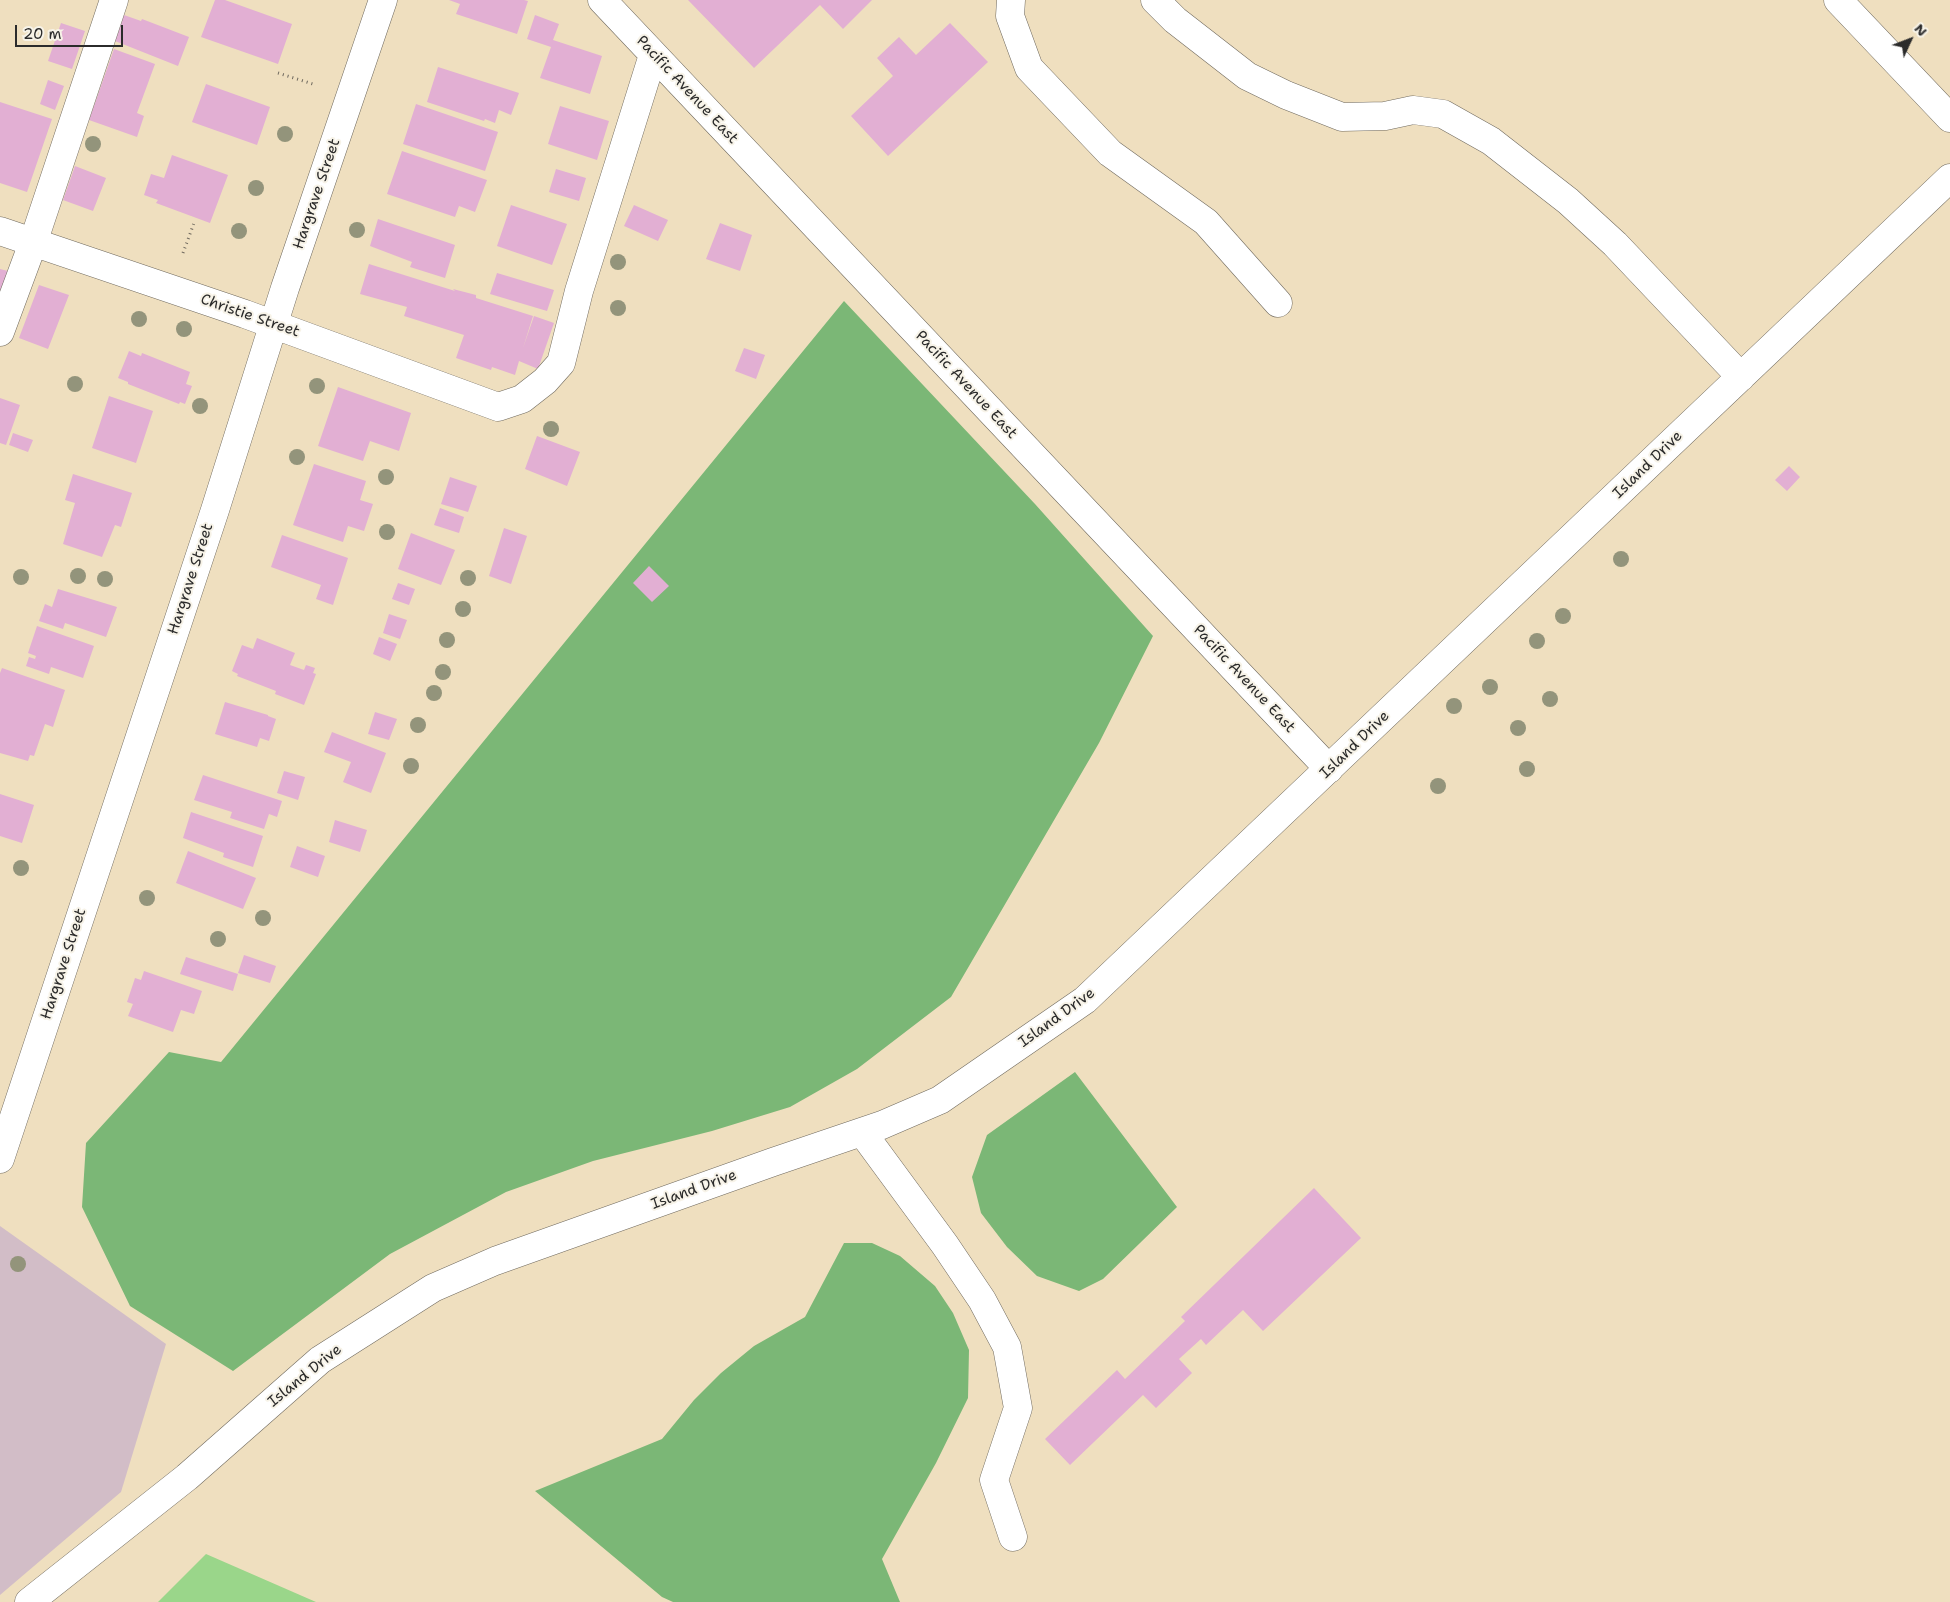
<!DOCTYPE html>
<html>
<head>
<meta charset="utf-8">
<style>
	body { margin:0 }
	#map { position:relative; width:1950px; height:1602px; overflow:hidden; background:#efdfbf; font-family:"Shantell Sans",sans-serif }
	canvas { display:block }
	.north { position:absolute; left:1885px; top:15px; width:50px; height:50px; -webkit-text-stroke:4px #f7f3e8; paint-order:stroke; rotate:47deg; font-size:14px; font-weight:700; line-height:20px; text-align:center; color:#2b2b2b }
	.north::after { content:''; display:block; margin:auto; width:18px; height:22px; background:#2b2b2b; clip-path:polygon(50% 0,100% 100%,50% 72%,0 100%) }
	.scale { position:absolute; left:15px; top:25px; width:108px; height:22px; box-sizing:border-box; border:2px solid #2b2b2b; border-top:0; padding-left:6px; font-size:15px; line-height:18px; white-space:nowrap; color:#2b2b2b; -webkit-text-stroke:4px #f7f3e8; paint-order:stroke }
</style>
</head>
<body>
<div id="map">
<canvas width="1950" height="1602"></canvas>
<div class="north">N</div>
<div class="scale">20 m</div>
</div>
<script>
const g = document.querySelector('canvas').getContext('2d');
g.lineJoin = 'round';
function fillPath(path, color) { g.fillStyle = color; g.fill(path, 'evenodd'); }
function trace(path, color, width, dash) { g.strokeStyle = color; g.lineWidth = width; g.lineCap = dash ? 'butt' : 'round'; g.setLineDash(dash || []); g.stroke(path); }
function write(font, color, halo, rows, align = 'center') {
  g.font = font + ' "Shantell Sans",sans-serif'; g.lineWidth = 4; g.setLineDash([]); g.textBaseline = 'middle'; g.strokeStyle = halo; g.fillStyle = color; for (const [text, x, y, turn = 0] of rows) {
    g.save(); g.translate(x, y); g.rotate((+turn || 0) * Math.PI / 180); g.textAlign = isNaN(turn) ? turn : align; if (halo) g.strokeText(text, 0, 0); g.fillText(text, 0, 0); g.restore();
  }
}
fillPath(new Path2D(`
	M0 1226 166 1344 121 1492 0 1595Z`), '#d2bdc7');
fillPath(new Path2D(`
	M206 1554 316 1602H158Z`), '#9ad68a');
fillPath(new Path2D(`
	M844 301 1035 504 1153 636 1099 743 951 997 857 1069 790 1107 712 1131 593 1161 506 1192 390 1254 233 1371 130 1306 82 1207 86 1143 169 1052 221 1062Z
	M1075 1072 1177 1207 1103 1279 1079 1291 1037 1276 1007 1247 981 1213 972 1177 987 1135Z
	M844 1243H872L900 1256 935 1286 953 1313 969 1350 968 1398 936 1463 882 1559 900 1602H673L662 1597 535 1491 662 1439 694 1400 721 1373 754 1346 805 1317Z`), '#7bb776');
fillPath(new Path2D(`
	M215 0H225L292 24 278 64 201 37Z
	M449 0H524L528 1 517 34 456 14 460 4Z
	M688 0H872L843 29 820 5 754 68Z
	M124 15 141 21 142 19 189 37 178 66 115 41Z
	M535 15 559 24 553 40 602 56 590 94 540 78 551 47 527 39Z
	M61 23 85 31 72 69 48 61Z
	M950 23 988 62 888 156 851 116 893 76 877 58 899 37 916 55Z
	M114 49 155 64 137 113 144 116 137 137 89 120Z
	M438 67 519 93 511 115 499 110 495 123 485 119 484 121 427 102Z
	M48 80 64 86 55 110 40 104Z
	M206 84 270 107 257 145 192 122Z
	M0 102 52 119 27 192 0 183Z
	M416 104 498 132 485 171 403 144Z
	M560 106 609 121 597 160 548 144Z
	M402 151 487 180 475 212 459 206 455 217 387 194Z
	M172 155 228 175 210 223 156 203 158 200 144 195 151 174 164 178Z
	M75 166 106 178 93 211 63 200Z
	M556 169 586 178 579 201 549 192Z
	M511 205 567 224 552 265 497 246Z
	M634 205 668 220 658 241 624 226Z
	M378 219 455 245 445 278 410 267 412 262 370 246Z
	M720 223 752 235 740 271 706 259Z
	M369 264 455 291 453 289 476 295V298L533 316 523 348 534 316 554 323 538 369 519 361 515 375 492 367 491 370 456 358 464 335 404 316 407 307 360 294Z
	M0 269 8 271 0 294Z
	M497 273 554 290 547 311 490 294Z
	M39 285 69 295 48 349 19 338Z
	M744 348 765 355 756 379 735 371Z
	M129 351 141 356 142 353 190 372 186 384 192 386 185 404 180 402 179 404 128 384V382L118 378Z
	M338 387 411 413 399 451 370 441 363 461 318 446Z
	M109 396 153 411 136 463 92 448Z
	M0 398 20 405 6 445 0 443Z
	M13 433 33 440 28 452 9 445Z
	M537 436 580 452 567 486 525 469Z
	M314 464 366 481 360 500 373 504 364 531 348 526 343 542 293 525Z
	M1789 466 1800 477 1787 491 1775 480Z
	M73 474 132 493 121 527 115 525 102 557 63 544 75 503 65 500Z
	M450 477 477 486 468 512 441 504Z
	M440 508 464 517 459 533 434 525Z
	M504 528 527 536 511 584 489 576Z
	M411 533 455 550 441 585 398 569Z
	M282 535 348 558 333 605 316 599 321 585 271 567Z
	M649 566 669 586 652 602 633 583Z
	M398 583 415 589 409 605 392 599Z
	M58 589 117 607 106 637 65 623 63 629 39 621 45 604 52 607Z
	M389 614 407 620 400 639 383 633Z
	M37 626 94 646 83 678 51 667 49 674 26 666 29 657 35 659 36 656 28 653Z
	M379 637 397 644 390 661 373 654Z
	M257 638 295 653 290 665 304 670 306 665 315 668 313 673 316 674 304 705 275 694 276 691 237 676 238 674 232 671 242 645 253 649Z
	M2 668 65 690 53 727 45 724 34 756 30 755 28 761 0 753V673Z
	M225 702 268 715V716L276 719 269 741 260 738 257 747 215 734Z
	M375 712 397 719 389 740 368 734Z
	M332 732 386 753 371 793 343 782 351 762 324 752Z
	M284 771 305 777 298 800 277 793Z
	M203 775 282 801 277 817 269 814 264 829 230 818 232 812 194 800Z
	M0 794 34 805 22 843 0 836Z
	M191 812 263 836 253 867 223 857 224 853 183 838Z
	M335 820 367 830 360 852 329 842Z
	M297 846 325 856 318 877 290 867Z
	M188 851 256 878 243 909 176 883Z
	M244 955 276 966 270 983 238 973Z
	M186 957 238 974 233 991 180 974Z
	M144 971 202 991 194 1014 181 1010 173 1032 128 1016 133 1004 127 1002 135 978 141 980Z
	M1314 1188 1361 1238 1263 1331 1243 1310 1206 1345 1201 1339 1179 1359 1192 1373 1156 1408 1143 1395 1070 1465 1045 1439 1117 1370 1125 1379 1185 1321 1181 1317Z`), '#e2afd3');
const minor = new Path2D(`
	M602 0 1329 769
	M1011 0 1010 16 1029 68 1110 153 1206 222 1278 303
	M1155 0 1175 20 1247 76 1286 95 1342 117 1385 116 1413 110 1443 114 1491 141 1568 201 1615 244 1741 377
	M1838 0 1950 118
	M0 231 245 314 498 407 522 399 545 381 561 363 579 291 653 55
	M0 332 33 243 114 0
	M862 1132 945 1245 982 1300 1007 1347 1018 1408 994 1480 1013 1537
	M0 1159 215 510 285 288 383 0
	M29 1602 187 1477 320 1360 433 1288 495 1261 773 1162 882 1125 940 1100 1085 1000 1950 178`);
trace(minor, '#706a5f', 29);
trace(new Path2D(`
	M278 73 316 85
	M183 253 194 223`), '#706a5f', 3, [1, 4]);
trace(minor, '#fff', 28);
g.fillStyle = '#93947b';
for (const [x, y] of [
	[285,134],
	[93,144],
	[256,188],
	[357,230],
	[239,231],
	[618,262],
	[618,308],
	[139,319],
	[184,329],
	[75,384],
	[317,386],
	[200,406],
	[551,429],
	[297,457],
	[386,477],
	[387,532],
	[1621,559],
	[78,576],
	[21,577],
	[468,578],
	[105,579],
	[463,609],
	[1563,616],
	[447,640],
	[1537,641],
	[443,672],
	[1490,687],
	[434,693],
	[1550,699],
	[1454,706],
	[418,725],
	[1518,728],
	[411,766],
	[1527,769],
	[1438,786],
	[21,868],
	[147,898],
	[263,918],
	[218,939],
	[18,1264]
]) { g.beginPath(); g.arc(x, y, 8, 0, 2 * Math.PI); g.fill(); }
write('15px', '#2b2b2b', '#f7f3e8', [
	["Pacific Avenue East",687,90,47],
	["Hargrave Street",317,194,-71],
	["Christie Street",250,316,19],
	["Pacific Avenue East",966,385,47],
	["Island Drive",1648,465,-44],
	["Hargrave Street",191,579,-72],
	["Pacific Avenue East",1244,679,47],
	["Island Drive",1355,745,-44],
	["Hargrave Street",64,964,-72],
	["Island Drive",1057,1018,-36],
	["Island Drive",694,1190,-20],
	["Island Drive",305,1376,-39]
]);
</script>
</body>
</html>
